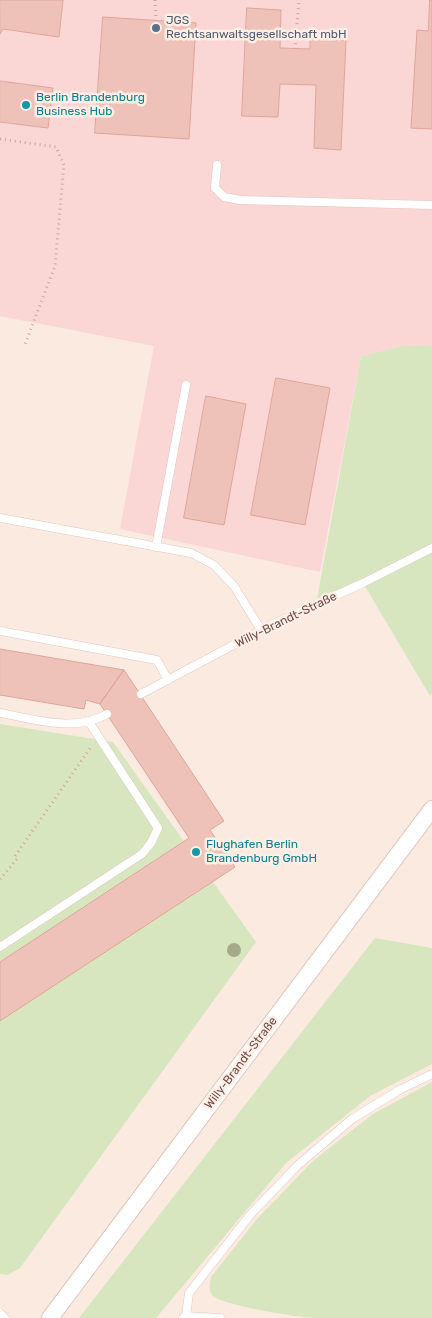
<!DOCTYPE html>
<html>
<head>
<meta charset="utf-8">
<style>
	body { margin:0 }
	canvas { display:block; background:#faeae0 }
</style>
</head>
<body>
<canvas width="432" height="1318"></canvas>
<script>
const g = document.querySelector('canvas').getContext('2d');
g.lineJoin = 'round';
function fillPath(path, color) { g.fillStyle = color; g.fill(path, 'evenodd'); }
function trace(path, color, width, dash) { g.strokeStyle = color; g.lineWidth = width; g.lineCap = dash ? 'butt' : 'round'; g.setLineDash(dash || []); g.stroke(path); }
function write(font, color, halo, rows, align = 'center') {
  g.font = font + ' Rubik,sans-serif'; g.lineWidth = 5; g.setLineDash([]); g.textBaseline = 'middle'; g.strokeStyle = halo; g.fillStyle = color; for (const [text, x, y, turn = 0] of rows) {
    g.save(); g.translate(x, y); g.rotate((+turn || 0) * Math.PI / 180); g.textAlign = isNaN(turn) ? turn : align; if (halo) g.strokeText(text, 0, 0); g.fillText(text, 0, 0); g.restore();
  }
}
fillPath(new Path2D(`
	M0 0H432V345L401 346 361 356 320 572 120 529 154 346 0 316Z`), '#fad6d4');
fillPath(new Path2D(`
	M432 345V693L430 696 363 583 316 605 361 356 401 346Z
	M0 724 113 742 256 942 20 1268 8 1275 0 1274Z
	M375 938 432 948V1064L370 1096 286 1163 156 1318H79Z
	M432 1082V1318C392 1318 352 1318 312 1318 298 1317 219 1305 212 1295 208 1290 210 1283 211 1277L257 1219 314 1160 373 1114Z`), '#d8e6c0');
const building = new Path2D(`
	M0 0H63L59 37 3 29 0 34Z
	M430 0H432V129L411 128 417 30 428 31Z
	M247 8 281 10 280 48 310 49V39L346 40 341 150 314 148 316 85 280 84 278 117 242 116Z
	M103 17 196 23 189 139 95 133Z
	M0 81 53 88 48 128 0 122Z
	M276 378 330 388 305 525 251 515Z
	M206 396 246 404 224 525 184 518Z
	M0 649 124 670 100 704 86 700 84 709 0 695Z
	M124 670 224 821 210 830 235 867 0 1021V962L189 838 100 704Z`);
fillPath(building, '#eec2b9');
trace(building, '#e0a59a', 1);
const service = new Path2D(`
	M217 165 215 188 224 197 240 200 432 205
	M0 518 191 553 214 565 234 586 261 630
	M156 547 186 385
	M0 631 157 660 168 680
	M141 694 271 625 363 583 432 548
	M0 713C34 719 75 733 107 714
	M0 947 142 854 151 843 158 828 89 722
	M0 1313 5 1318
	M186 1316 189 1293 250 1215 298 1165 352 1119 401 1089 432 1074
	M183 1318 186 1316 220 1318`);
const minor = new Path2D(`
	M50 1318 432 809`);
trace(service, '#e0c7bf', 9);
trace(minor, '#e0c7bf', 18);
trace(new Path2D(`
	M155 0 156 18
	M295 49 299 0
	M0 139 56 147 64 165 55 266 24 347
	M0 879 17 859 15 856 91 747`), '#d2a59d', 3, [1, 4]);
trace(service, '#fff', 8);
trace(minor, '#fff', 16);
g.fillStyle = '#a4aa89';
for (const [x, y] of [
	[234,950]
]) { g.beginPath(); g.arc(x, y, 7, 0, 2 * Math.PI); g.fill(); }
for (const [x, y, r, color] of [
	[156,28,5,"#5c6f8a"],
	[26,105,5,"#0f9aa8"],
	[196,852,5,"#0f9aa8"]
]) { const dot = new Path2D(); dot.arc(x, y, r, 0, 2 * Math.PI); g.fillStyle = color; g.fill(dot); trace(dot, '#feeee5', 2); }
write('12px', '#4e5e75', '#feeee5', [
	["JGS",166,21],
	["Rechtsanwaltsgesellschaft mbH",166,35]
], 'left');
write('12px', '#0d838f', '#feeee5', [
	["Berlin Brandenburg",36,98],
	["Business Hub",36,112],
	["Flughafen Berlin",206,845],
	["Brandenburg GmbH",206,859]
], 'left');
write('12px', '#6f4e49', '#feeee5', [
	["Willy-Brandt-Straße",286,620,-26],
	["Willy-Brandt-Straße",241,1063,-53]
]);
</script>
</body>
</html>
